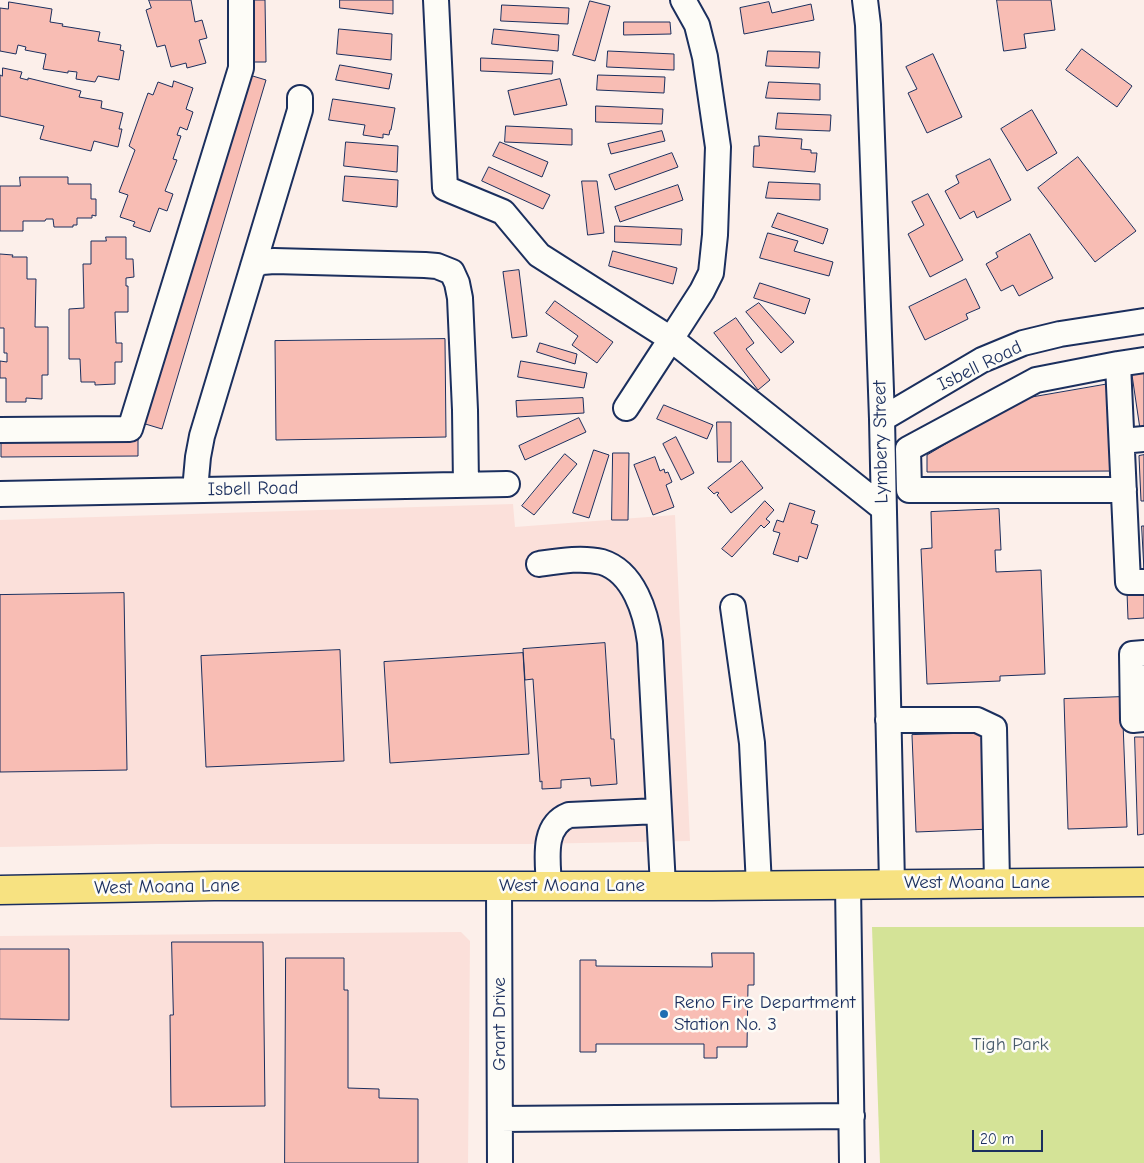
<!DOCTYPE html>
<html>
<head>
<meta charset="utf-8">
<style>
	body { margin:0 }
	#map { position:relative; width:1144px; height:1163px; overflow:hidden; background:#fcefea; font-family:"Comic Neue",sans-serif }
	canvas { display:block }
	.scale { position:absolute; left:972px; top:1130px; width:71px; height:22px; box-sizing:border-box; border:2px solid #1b2f5e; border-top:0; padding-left:6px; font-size:15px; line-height:18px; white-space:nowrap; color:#1b2f5e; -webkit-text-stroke:4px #fdfcf7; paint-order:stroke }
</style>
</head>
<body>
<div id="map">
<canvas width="1144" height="1163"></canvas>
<div class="scale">20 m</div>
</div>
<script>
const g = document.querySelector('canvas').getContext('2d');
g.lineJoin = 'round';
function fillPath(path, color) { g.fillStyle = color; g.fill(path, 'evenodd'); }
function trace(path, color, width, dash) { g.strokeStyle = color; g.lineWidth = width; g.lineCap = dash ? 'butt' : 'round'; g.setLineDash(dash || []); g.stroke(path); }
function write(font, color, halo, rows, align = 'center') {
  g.font = font + ' "Comic Neue",sans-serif'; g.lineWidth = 5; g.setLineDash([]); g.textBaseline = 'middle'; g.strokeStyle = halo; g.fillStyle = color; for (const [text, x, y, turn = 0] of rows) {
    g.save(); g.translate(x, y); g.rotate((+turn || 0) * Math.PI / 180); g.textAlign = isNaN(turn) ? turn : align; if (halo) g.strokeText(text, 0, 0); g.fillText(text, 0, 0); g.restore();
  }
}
fillPath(new Path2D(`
	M513 504 515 527 675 515 690 841 528 844H158L0 847V520Z
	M461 932 470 941 468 1163H0V936Z`), '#fbe0da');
fillPath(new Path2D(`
	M872 927H1144V1163H880Z`), '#d4e397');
const building = new Path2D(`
	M149 0H191L195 22 202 20 207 38 199 40 206 63 187 68 186 63 171 67 165 45 157 47 146 10 151 8Z
	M245 0H265L266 62H246Z
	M340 0H393V14L340 8Z
	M997 0H1051L1055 30 1024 34 1026 48 1004 51Z
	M590 1 610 6 595 61 573 55Z
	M9 2 52 9 50 22 63 24 62 26 100 32 98 41 121 45 120 50 124 51 119 80 98 76 95 82 76 79 77 72 68 71V73L43 69 46 54 25 50 26 47 18 45 16 54 0 51V8L8 9Z
	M769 2 772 13 811 4 814 20 744 34 740 8Z
	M502 5 569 8 568 24 501 21Z
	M624 22H670L671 34 624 35Z
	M339 29 392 34 391 60 337 54Z
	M494 29 559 35 558 51 492 44Z
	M1082 49 1132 86 1117 107 1066 70Z
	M608 51 674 54V70L607 67Z
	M768 51 820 52 819 68 766 66Z
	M933 54 962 117 927 133 908 93 917 89 906 67Z
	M481 58 553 61 552 74 481 71Z
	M340 65 392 74 389 89 336 80Z
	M3 68 22 72 20 78 28 80V78L81 91 79 97 102 101 101 108 123 113 119 129H122L118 147 94 141 91 151 40 139 44 126 0 116V75L2 76Z
	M246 74 266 80 162 429 142 423Z
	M598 75 665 77 664 93 597 90Z
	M560 79 567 105 514 115 508 91Z
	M174 81 193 88 186 109 193 112 187 130 180 127 177 135 181 136 173 159 177 160 165 191 173 194 167 211 159 208 150 232 133 226 135 222 120 217 128 195 119 192 135 150 129 146 148 93 153 95 158 82 172 87Z
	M769 82 820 84V100L766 98Z
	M333 99 395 108 391 130H390L389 135 383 134V138L363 135 365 125 329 120Z
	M596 106 663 109 662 124 596 122Z
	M1032 110 1057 153 1027 171 1001 129Z
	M778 113 831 115 830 131 776 129Z
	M506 126 572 129V145L505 142Z
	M662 131 665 141 611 154 608 144Z
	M759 136 802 139 801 149 811 150V153H817L815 172 753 167 754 146H759Z
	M346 142 398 146 397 172 344 166Z
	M500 142 548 162 542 177 493 156Z
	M672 153 678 167 615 190 609 175Z
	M1078 157 1136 231 1095 262 1038 188Z
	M990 159 1011 200 977 218 974 211 960 219 945 191 959 183 956 176Z
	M489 167 550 195 543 209 482 181Z
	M345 176 398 180 397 207 343 201Z
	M20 177H68V184H91V199H96V216L92 215V218H77V225H73V227H54L53 219H46L45 221H23V231H0V186H20Z
	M582 181H597L604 233 588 235Z
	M769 182 820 184V200L766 198Z
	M678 185 683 200 620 222 615 207Z
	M928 194 963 260 930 277 908 234 924 225 912 202Z
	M778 213 828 229 823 244 772 227Z
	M615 226 682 229 681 245 615 242Z
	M768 233 798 241 794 251 833 262 829 276 760 258Z
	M1030 234 1053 278 1019 296 1013 285 1001 291 986 264 998 257 996 253Z
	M106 237H126V259H133L134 277 126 278V286H128V312H115L116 343H122V362H115V384L95 385V382H81L80 359H69V309L84 308 83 264H91V241H106Z
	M613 251 677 268 673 284 609 266Z
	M0 254 13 255 12 257H27V279H36L35 327H48V375H42V399L26 398V402H6V378H0V361L7 362V353H4V328H0Z
	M519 270 527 336 512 338 503 272Z
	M966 279 980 308 966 314 968 319 925 340 909 307Z
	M760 283 810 299 805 314 754 298Z
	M555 301 613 342 597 363 572 345 578 336 546 313Z
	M759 303 794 342 781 353 746 312Z
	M736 318 754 343 746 349 770 380 758 390 714 333Z
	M445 339 446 437 276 440 275 341Z
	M540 343 577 354 575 364 537 352Z
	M521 361 587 373 584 388 518 377Z
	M1144 373V429H1140L1132 375Z
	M1109 384 1114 471 927 472V455L1021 399Z
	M583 398 584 413 517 417 516 401Z
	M664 405 713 425 707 439 657 419Z
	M579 418 586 432 525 460 519 446Z
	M717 422H731V462H718Z
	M676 437 694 473 681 480 663 444Z
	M138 439V456L1 457V440Z
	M594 450 609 455 589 518 573 513Z
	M613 453H629L628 520H612Z
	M565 454 577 464 534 515 522 506Z
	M1144 455V501H1141L1139 456Z
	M655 457 660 471 664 469 665 473 668 472 672 482 666 485 674 507 653 515 634 465Z
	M742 461 763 488 731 513 717 495 719 493 717 492 714 494 708 488Z
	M765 501 774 510 766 519 770 522 764 528 761 525 732 557 722 549Z
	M790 503 815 511 811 523 818 525 807 559 799 556 798 562 773 554 780 533 773 531 777 520 783 522Z
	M999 509 1001 550H995L996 572 1041 570 1045 674 1000 676V681L927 684 921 549 932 548 931 512Z
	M1142 526H1144V570Z
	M1144 591V618L1128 619 1127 592Z
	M124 593 127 770 0 772V595Z
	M605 643 611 739H614L617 784 591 786 590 778 561 780V788L542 789V781L540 782 533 679 525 680 523 649Z
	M340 650 344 761 206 767 201 656Z
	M523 653 529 754 390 763 384 662Z
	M1122 697 1127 827 1068 829 1064 699Z
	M987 733 991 829 916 832 912 735Z
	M1135 737H1144V834L1138 835Z
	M172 942H263L265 1106 171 1107 170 1015H173Z
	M0 949H69V1020L0 1019Z
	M712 953H754V985H748L747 1047H717V1058H704V1044H596V1052H580V960H596V966L712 967Z
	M286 958H344V990H348V1088L379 1089V1098L418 1099V1163H285Z`);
fillPath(building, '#f8bdb4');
trace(building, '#1b2f5e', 1);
const minor = new Path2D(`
	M436 0 445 188 503 212 539 255 671 339 702 291 711 273 715 235 718 147 705 57 697 25 683 0
	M865 0 868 25 882 419 892 884
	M253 266 262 262 274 261 425 265 437 266 452 272 457 283 460 298 465 410 466 485
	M1144 360 1118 364 1128 582H1144
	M1118 364 1036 380 908 449 909 490H1124
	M626 408 671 339 883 508
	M882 419 982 360 1023 343 1060 334 1144 321
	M0 430 130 429 241 68V0
	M1122 441 1144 439
	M195 490 198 457 202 436 300 110V98
	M0 494 507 484
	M539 564C559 561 582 557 602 562 634 572 646 613 650 642L663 886
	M733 607 752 743 759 886
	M1144 653 1132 654 1133 720 1144 719
	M888 720H977L994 728 997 883
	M848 885 852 1163
	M499 886 500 1163
	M549 886C548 861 541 826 569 815L659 811
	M500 1119 852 1116`);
const major = new Path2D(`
	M0 890 214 886H712L1144 882`);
trace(minor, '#1b2f5e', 28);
trace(major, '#1b2f5e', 31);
trace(minor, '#fdfcf7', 24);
trace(major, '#f7e281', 28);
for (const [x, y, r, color] of [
	[664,1014,5,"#1f6fb2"]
]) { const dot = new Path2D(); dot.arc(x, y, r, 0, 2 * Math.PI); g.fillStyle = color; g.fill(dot); trace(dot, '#fdfcf7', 2); }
write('19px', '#1b2f5e', '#fdfcf7', [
	["Isbell Road",980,366,-26],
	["Lymbery Street",881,442,-91],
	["Isbell Road",253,489,-1],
	["West Moana Lane",977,883],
	["West Moana Lane",572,886],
	["West Moana Lane",167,887,-1],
	["Grant Drive",500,1024,-90]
]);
write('19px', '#1b2f5e', '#fdfcf7', [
	["Reno Fire Department",674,1003],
	["Station No. 3",674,1025]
], 'left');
write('19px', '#495c6c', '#fdfcf7', [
	["Tigh Park",1010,1045]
]);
</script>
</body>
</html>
